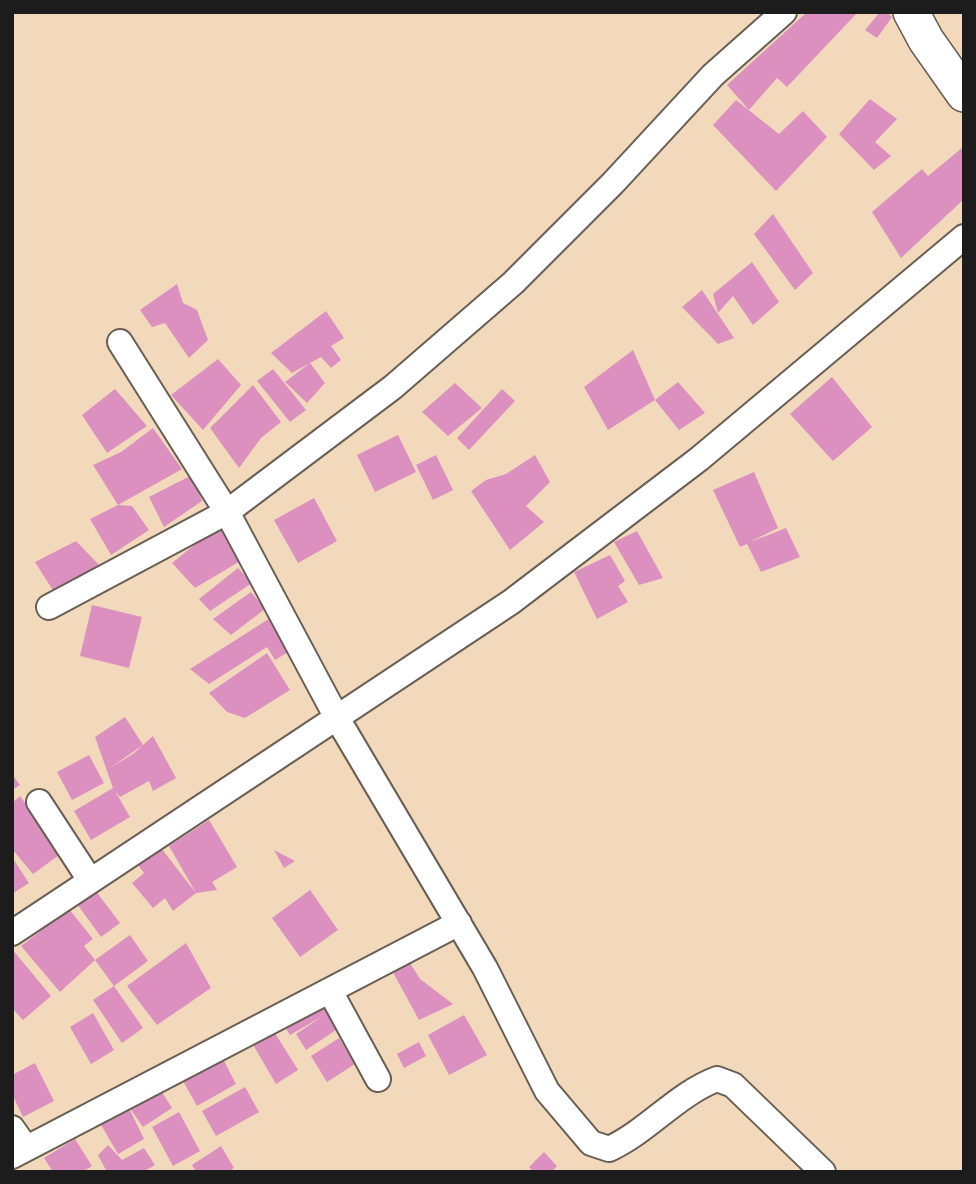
<!DOCTYPE html>
<html>
<head>
<meta charset="utf-8">
<style>
	body { margin:0 }
	#map { position:relative; width:976px; height:1184px; overflow:hidden; background:#f3d9bb; font-family:"Patrick Hand",sans-serif }
	canvas { display:block }
	.frame { position:absolute; inset:0; border:14px solid #1c1c1c; pointer-events:none }
</style>
</head>
<body>
<div id="map">
<canvas width="976" height="1184"></canvas>
<div class="frame"></div>
</div>
<script>
const g = document.querySelector('canvas').getContext('2d');
g.lineJoin = 'round';
function fillPath(path, color) { g.fillStyle = color; g.fill(path, 'evenodd'); }
function trace(path, color, width, dash) { g.strokeStyle = color; g.lineWidth = width; g.lineCap = dash ? 'butt' : 'round'; g.setLineDash(dash || []); g.stroke(path); }
fillPath(new Path2D(`
	M807 12H858L787 87 777 78 749 110 727 85Z
	M880 12H887L892 17 877 38 865 30Z
	M870 99 897 119 875 142 891 156 874 170 839 134Z
	M736 100 779 134 803 111 827 137 776 191 713 125Z
	M962 148 964 199 901 258 872 212 922 169 928 176Z
	M773 214 813 273 795 290 754 234Z
	M752 262 779 302 753 325 733 296 718 313 713 294Z
	M177 284 183 303 197 310 208 340 189 358 165 323 152 327 140 310Z
	M702 290 734 338 718 344 682 307Z
	M326 311 344 338 331 346 341 360 331 368 321 357 292 373 271 353Z
	M633 350 655 400 608 430 584 387Z
	M218 359 241 385 203 430 171 395Z
	M310 363 325 383 307 403 285 382Z
	M273 369 306 410 290 422 257 381Z
	M832 377 872 427 833 461 790 414Z
	M678 382 705 413 679 430 655 400Z
	M455 383 482 408 448 436 422 412Z
	M253 385 281 422 261 438 239 468 210 428Z
	M115 389 147 426 107 453 82 415Z
	M502 389 515 401 469 450 457 438Z
	M153 428 182 469 118 505 132 506 149 530 111 555 90 519 118 505 93 465 121 452Z
	M398 435 416 472 375 492 357 455Z
	M436 455 453 490 433 500 416 465Z
	M535 455 550 482 526 506 544 522 510 550 471 491 486 480 506 474Z
	M754 472 778 528 750 542 786 528 800 557 761 572 747 544 740 547 713 490Z
	M192 475 202 501 164 527 149 497Z
	M314 498 337 541 298 563 274 520Z
	M218 526 242 560 195 588 172 563Z
	M637 531 663 578 639 585 614 542Z
	M76 541 100 566 54 592 35 562Z
	M610 555 625 581 618 586 628 602 597 619 574 572Z
	M238 568 252 583 210 611 199 599Z
	M251 592 265 609 231 635 213 619Z
	M92 605 142 617 129 668 80 656Z
	M275 615 295 648 275 660 267 647 209 684 190 669Z
	M267 653 290 690 245 718 227 712 209 693Z
	M125 717 143 745 110 768 133 754 153 736 176 778 153 791 149 781 120 797 115 791 130 817 91 840 74 811 113 788 95 737Z
	M89 755 104 783 72 800 57 772Z
	M12 774 20 785 12 790Z
	M20 796 62 853 33 874 12 849V803Z
	M209 820 237 867 212 882 217 890 196 893 173 911 165 898 153 908 132 883 144 873 138 865 161 848 196 893 169 846Z
	M274 850 295 861 284 868Z
	M12 857 29 883 12 894Z
	M95 890 120 923 101 937 77 904Z
	M310 890 338 930 300 957 272 918Z
	M69 909 93 939 84 946 95 960 130 935 148 961 114 986 95 960 60 992 21 946Z
	M186 943 211 988 157 1025 127 986Z
	M12 949 51 996 23 1020 12 1008Z
	M405 955 420 979 453 1004 419 1020 389 965Z
	M114 986 143 1028 122 1043 93 1000Z
	M323 1002 339 1028 306 1050 296 1034 323 1016 290 1035 283 1024Z
	M93 1013 114 1050 91 1064 70 1027Z
	M464 1015 487 1055 449 1075 428 1035Z
	M273 1030 298 1070 276 1084 252 1043Z
	M339 1038 355 1064 327 1082 311 1056Z
	M419 1042 426 1056 404 1068 397 1054Z
	M222 1057 236 1084 197 1106 182 1079Z
	M35 1063 54 1101 23 1117 12 1094V1075Z
	M157 1084 172 1108 143 1127 127 1104Z
	M245 1087 259 1112 216 1136 202 1111Z
	M127 1104 144 1139 118 1154 97 1118Z
	M179 1112 200 1151 173 1166 152 1127Z
	M75 1139 92 1166 82 1172H53L44 1158Z
	M108 1145 122 1160 144 1148 155 1165 143 1172H107L98 1155Z
	M221 1146 234 1168 229 1172H196L192 1165Z
	M544 1152 557 1166 551 1172H534L529 1167Z`), '#db90bf');
const minor = new Path2D(`
	M120 342 227 512 337 718 485 968 547 1091 591 1143 609 1149C648 1131 677 1094 717 1079L733 1085 823 1172
	M49 607 227 512 393 387 513 283 613 183 713 75 784 12
	M39 802 90 880
	M12 933 511 602 699 459 964 237
	M330 991 378 1079
	M12 1128 26 1148
	M12 1156 459 923`);
const secondary = new Path2D(`
	M911 12 926 40 964 94`);
trace(minor, '#675e54', 28);
trace(secondary, '#675e54', 38);
trace(minor, '#fff', 24);
trace(secondary, '#fff', 35);
</script>
</body>
</html>
